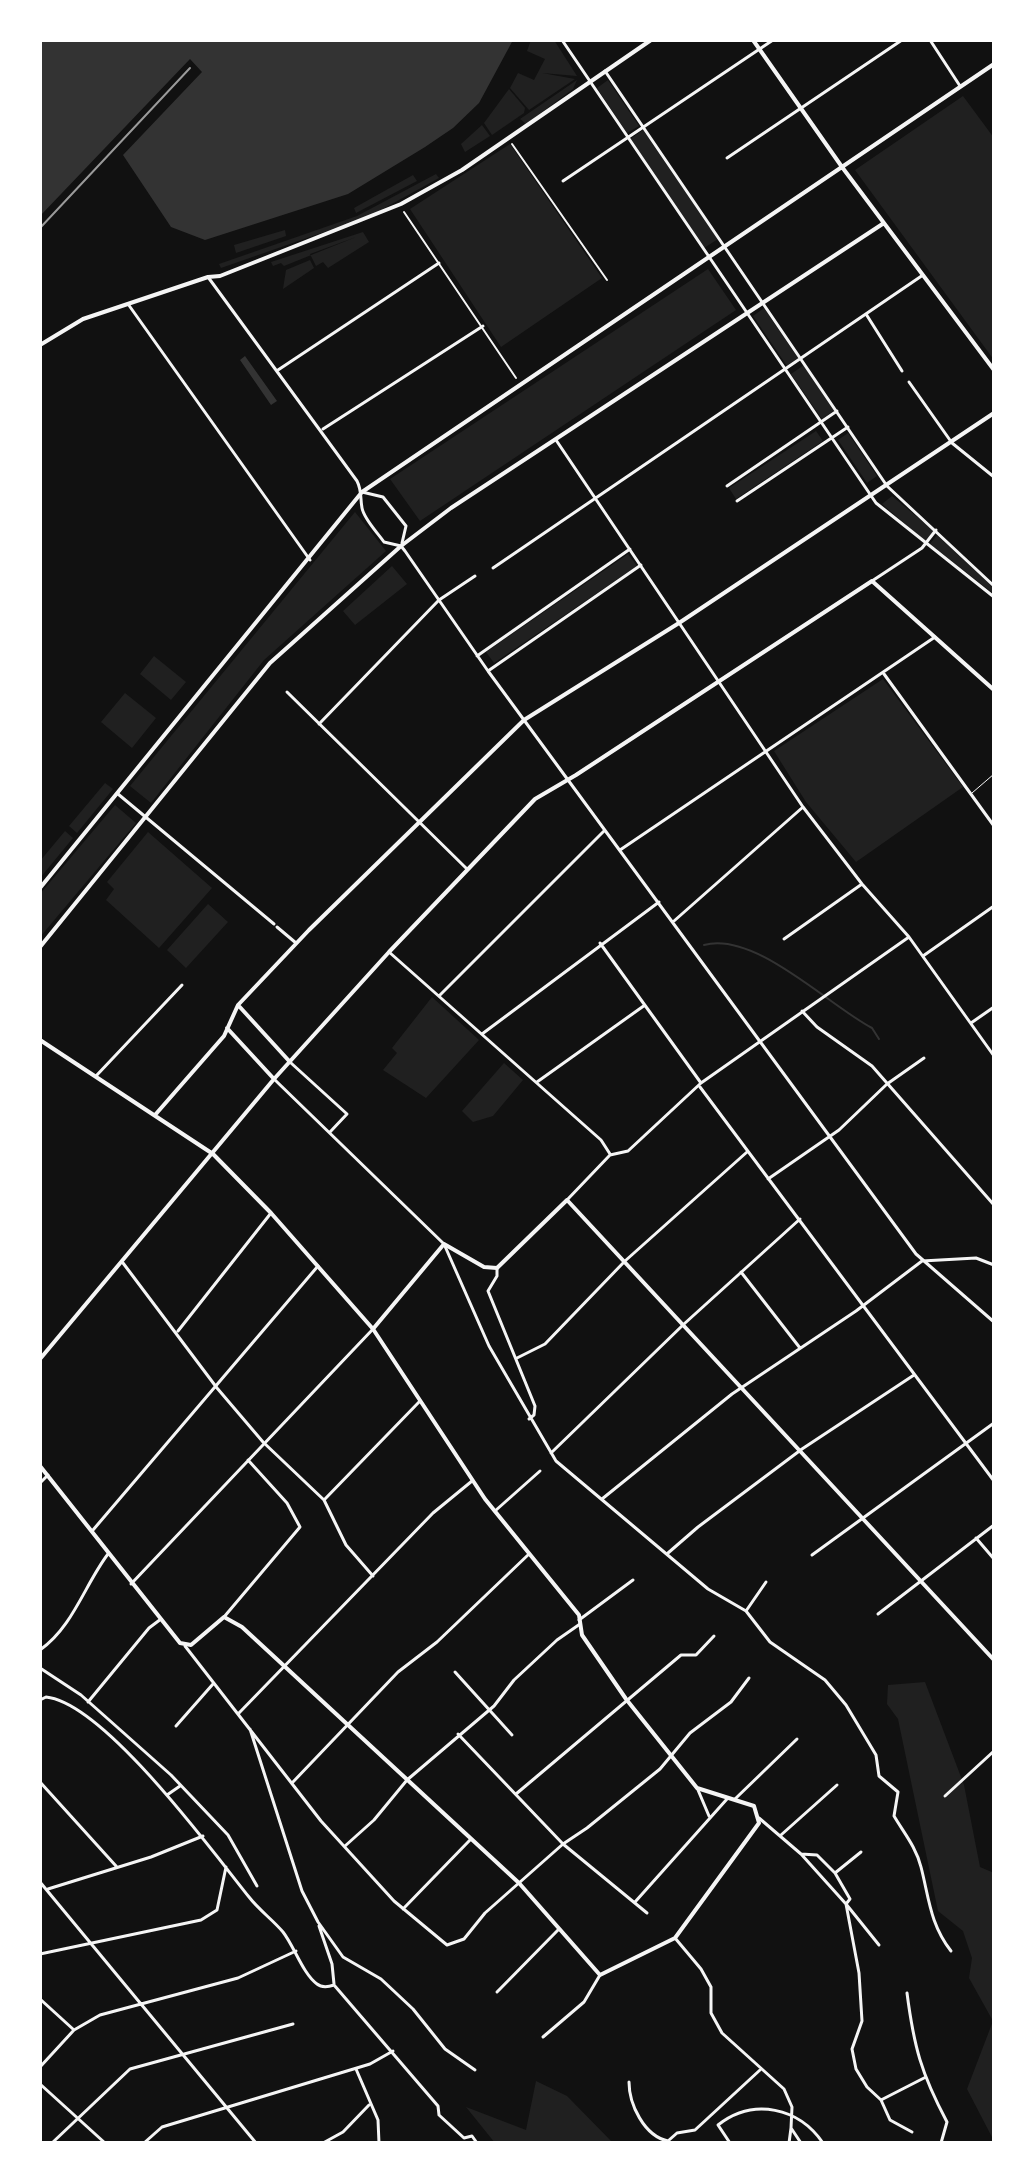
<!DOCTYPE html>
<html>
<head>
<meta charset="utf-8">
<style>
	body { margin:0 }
	#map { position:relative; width:1034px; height:2183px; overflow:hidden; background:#111; font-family:"Fira Sans",sans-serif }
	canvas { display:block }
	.frame { position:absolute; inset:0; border:42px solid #fff; pointer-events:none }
</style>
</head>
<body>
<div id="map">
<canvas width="1034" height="2183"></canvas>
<div class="frame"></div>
</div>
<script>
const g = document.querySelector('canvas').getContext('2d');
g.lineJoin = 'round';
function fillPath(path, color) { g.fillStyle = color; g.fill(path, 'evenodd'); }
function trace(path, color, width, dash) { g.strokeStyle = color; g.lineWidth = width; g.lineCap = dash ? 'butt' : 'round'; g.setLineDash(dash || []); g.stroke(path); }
fillPath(new Path2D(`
	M531 40H554L577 76 542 73 575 79 529 110 510 88 518 73 534 80 545 59 527 51Z
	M577 80 573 89 526 124 520 119Z
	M608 80 639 126 627 133 597 88Z
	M509 89 525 108 524 113 492 135 484 123Z
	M963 96 994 138V360L855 170Z
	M482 125 490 136 465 152 461 144Z
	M643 130 718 239 704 248 630 139Z
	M510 144 602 278 501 347 410 209Z
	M436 174 439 178 370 216 221 268 219 264 357 216Z
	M413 175 417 181 356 213 354 208Z
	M285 230 286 236 236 253 234 245Z
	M363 232 369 242 328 268 323 262 316 266 310 254 356 237 284 266 281 263 273 266 271 262Z
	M310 260 314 268 283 289 286 270Z
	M708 269 736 310 420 521 390 479Z
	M764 308 798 358 787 366 753 316Z
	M804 365 835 410 822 419 791 374Z
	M816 431 823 441 736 499 729 488Z
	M848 433 877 476 867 483 838 440Z
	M892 496 934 531 925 541 882 504Z
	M355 512 386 551 264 660 151 803 130 786Z
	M937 535 994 588V594L930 544Z
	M628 554 637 566 494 663 486 652Z
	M392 566 407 584 355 625 343 611Z
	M154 656 186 682 171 700 140 674Z
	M883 679 963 787 856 862 806 802 774 751Z
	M125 693 156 718 132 748 101 722Z
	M105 783 113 789 77 833 69 826Z
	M115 805 136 823 40 937V894Z
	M65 831 73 838 40 878V861Z
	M148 832 212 888 159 948 106 900 114 889 107 882Z
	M208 904 228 922 186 968 167 950Z
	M432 997 479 1040 426 1098 383 1070 397 1053 392 1048Z
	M504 1063 523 1080 493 1116 473 1122 462 1111Z
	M925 1682 964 1785 980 1867 994 1873V2141L967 2089 993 2021 969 1978 972 1958 963 1931 938 1911 898 1719 887 1704 888 1685Z
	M536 2081 567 2096 613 2143H495L466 2107 526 2130Z`), '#202020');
fillPath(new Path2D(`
	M40 40H513L479 103 453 128 425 147 348 194 205 240 171 227 123 155 202 72 190 59 40 216Z
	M245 356 277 401 271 405 240 360Z`), '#333');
trace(new Path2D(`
	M704 945C755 931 828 1005 872 1028L879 1039`), '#333', 2);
trace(new Path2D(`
	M972 793 994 774`), '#f5f5f5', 1);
trace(new Path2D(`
	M512 144 607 280
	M404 212 516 378`), '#f5f5f5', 2);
trace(new Path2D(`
	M562 40 876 503 994 597
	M930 40 960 86
	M605 71 887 486 994 586
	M727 158 902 40
	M563 181 773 40
	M208 277 357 481C362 491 360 497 362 508 364 519 377 532 384 542L401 546 405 551 488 671 916 1254 994 1322
	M128 304 310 560
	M866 314 902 371
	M278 370 439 263
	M909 382 952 443 994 477
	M323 429 483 326
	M556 440 803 807 862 884 909 937 994 1056
	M727 486 837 411
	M362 492 383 497 406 526 402 543
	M737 501 848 427
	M493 568 923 275
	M872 581 922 548 936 530
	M477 656 630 549
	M488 671 641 565
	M884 674 994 826
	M287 692 467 869
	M319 724 439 600 475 576
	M118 794 274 924
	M620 850 935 637
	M674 921 803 807
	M277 927 296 943
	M784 939 862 884
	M600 943 701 1083
	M389 952 601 1140 610 1154
	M923 956 994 906
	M440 995 604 831
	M802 1011 817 1027 872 1066 994 1205
	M971 1023 994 1007
	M482 1034 659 902
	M291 1063 347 1114 330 1132
	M96 1076 182 985
	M274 1079 444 1244 489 1346 556 1461 708 1589 746 1611 770 1642 825 1680 846 1705 876 1755 879 1776 898 1792 894 1816C904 1833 916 1847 921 1867 929 1898 930 1924 951 1951
	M537 1082 645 1005
	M700 1087 994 1481
	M768 1179 839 1130 887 1084 924 1058
	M567 1200 610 1155 628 1151 701 1083 909 937
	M922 1261 976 1258 994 1265
	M123 1263 217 1388 263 1442 324 1500 346 1545 373 1576
	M497 1268V1276L488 1291 535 1406 534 1415 529 1419
	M741 1272 800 1348
	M178 1331 271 1213
	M517 1358 545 1344 625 1261 747 1152
	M551 1453 684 1324 800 1219
	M40 1483 48 1475
	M602 1499 732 1394 856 1311 922 1261
	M324 1500 420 1401
	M495 1511 540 1471
	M93 1530 318 1266
	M976 1538 994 1559
	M668 1553 698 1527 802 1449 914 1375
	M812 1555 994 1423
	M131 1584 373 1329
	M746 1611 766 1582
	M878 1614 994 1525
	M224 1617 300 1527 287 1503 248 1460
	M579 1620 633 1580
	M185 1646 321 1821 394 1901 447 1945 464 1939 485 1913 563 1844 587 1828 660 1769 690 1733 731 1702 749 1678
	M40 1650C73 1627 85 1584 108 1554
	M40 1668 81 1695 171 1775 228 1835 257 1886
	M455 1672 512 1735
	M40 1700 46 1697C104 1703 212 1851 249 1897 259 1910 273 1920 283 1932 294 1946 303 1974 317 1984 322 1988 328 1987 334 1985L438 2106 439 2115 464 2138 472 2136 477 2143
	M88 1702 149 1628 161 1619
	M238 1714 433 1513 472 1481
	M176 1726 213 1684
	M250 1729 302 1891 318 1922 343 1957 381 1979 413 2009 445 2049 475 2070
	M458 1734 563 1844 647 1913
	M40 1782 116 1866
	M292 1783 398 1672 437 1642 529 1554
	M698 1790 709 1816
	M516 1794 681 1655H696L714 1636
	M167 1795 180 1786
	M945 1796 994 1751
	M735 1799 797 1739
	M759 1818 801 1854 846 1904 859 1973 862 2021 852 2049 856 2069 867 2087 881 2100 890 2120 912 2132
	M781 1835 837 1785
	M345 1846 374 1820 407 1780 494 1706 514 1680 557 1640 580 1624
	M801 1854 817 1855 835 1873 850 1899 846 1904 879 1945
	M835 1873 861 1852
	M40 1882 256 2143
	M48 1889 151 1857 203 1836
	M635 1902 727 1799
	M403 1909 470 1840
	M319 1926 332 1964 334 1984
	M675 1938 701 1969 711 1987V2013L722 2033 784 2089 792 2107 791 2128 801 2143
	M40 1954 201 1920 217 1910 226 1867
	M497 1992 558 1930
	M907 1993C914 2047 921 2073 947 2122L941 2143
	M40 1999 74 2030
	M543 2037 584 2002 600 1975
	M40 2067 74 2030 100 2015 238 1978 296 1951
	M356 2069 378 2120 379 2143
	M629 2082C629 2104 644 2136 668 2141L677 2133 695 2130 760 2070
	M40 2084 105 2143
	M881 2100 924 2078
	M52 2143 130 2069 293 2024
	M144 2143 162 2127 370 2064 393 2051
	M323 2143 343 2132 369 2105
	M730 2143 718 2125C754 2097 799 2108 823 2143
	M789 2143 791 2128`), '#f5f5f5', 3);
trace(new Path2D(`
	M753 40 842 167 994 370
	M40 345 83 319 208 277 220 276 401 204 462 170 651 40
	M40 888 362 492 994 64
	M40 947 270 663 401 546 451 508 884 223
	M238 1005 290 1062
	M227 1028 274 1079
	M40 1040 213 1154 271 1213 373 1329 485 1499 579 1615 582 1635 626 1699 697 1788 754 1806 759 1823 675 1938 600 1975 519 1883 242 1627 224 1617 191 1645 180 1643 40 1466
	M155 1115 224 1036 238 1005 309 930 524 720 679 623 994 413
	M373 1329 444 1244 484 1267 497 1268 567 1200 994 1660
	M40 1359 274 1079 389 952 535 799 576 775 872 581 994 690`), '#f5f5f5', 4);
trace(new Path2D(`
	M40 228 190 68`), '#9a9a9a', 2);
</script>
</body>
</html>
